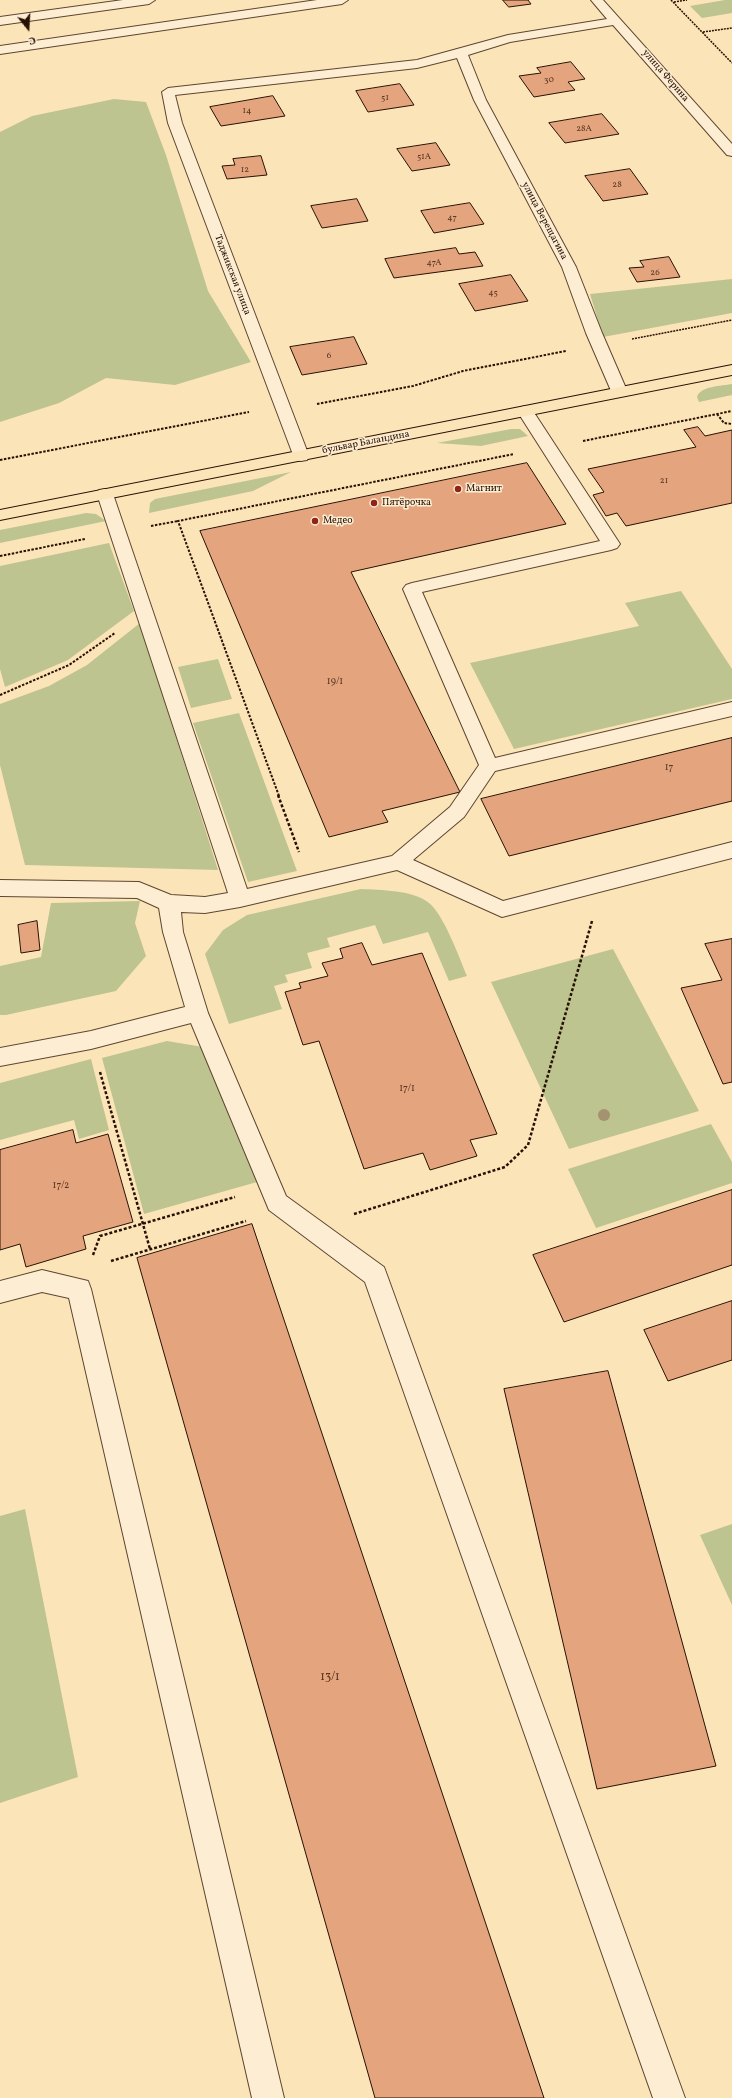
<!DOCTYPE html>
<html>
<head>
<meta charset="utf-8">
<style>
	body { margin:0 }
	#map { position:relative; width:732px; height:2098px; overflow:hidden; background:#fce4b9; font-family:Vollkorn,serif }
	canvas { display:block }
	.north { position:absolute; left:8px; top:8px; width:40px; height:40px; -webkit-text-stroke:3px #fdedd2; paint-order:stroke; rotate:162deg; font-size:11px; font-weight:700; line-height:16px; text-align:center; color:#281103 }
	.north::after { content:''; display:block; margin:auto; width:14px; height:18px; background:#281103; clip-path:polygon(50% 0,100% 100%,50% 72%,0 100%) }
</style>
</head>
<body>
<div id="map">
<canvas width="732" height="2098"></canvas>
<div class="north">С</div>
</div>
<script>
const g = document.querySelector('canvas').getContext('2d');
g.lineJoin = 'round';
function fillPath(path, color) { g.fillStyle = color; g.fill(path, 'evenodd'); }
function trace(path, color, width, dash) { g.strokeStyle = color; g.lineWidth = width; g.lineCap = dash ? 'butt' : 'round'; g.setLineDash(dash || []); g.stroke(path); }
function write(font, color, halo, rows, align = 'center') {
  g.font = font + ' Vollkorn,serif'; g.lineWidth = 3; g.setLineDash([]); g.textBaseline = 'middle'; g.strokeStyle = halo; g.fillStyle = color; for (const [text, x, y, turn = 0] of rows) {
    g.save(); g.translate(x, y); g.rotate((+turn || 0) * Math.PI / 180); g.textAlign = isNaN(turn) ? turn : align; if (halo) g.strokeText(text, 0, 0); g.fillText(text, 0, 0); g.restore();
  }
}
fillPath(new Path2D(`
	M725 0H732V13L702 18 690 6Z
	M114 99 146 102 166 155 208 291 251 362 175 385 106 378 59 403 0 422V132L32 116Z
	M732 279V313L603 337 590 294Z
	M732 384V395L699 402 697 397C700 386 722 386 732 384Z
	M511 429H520L528 436 481 446 437 443Z
	M291 472 253 491 149 513 150 503 155 499Z
	M86 513 96 514 106 521 0 543V530Z
	M109 543 134 611 68 660 5 687 0 669V566Z
	M681 591 732 669V699L514 749 470 663 639 626 625 603Z
	M140 623 218 870 25 865 0 765V704L49 686 87 665Z
	M218 659 232 699 191 708 178 667Z
	M239 713 297 871 248 882 193 723Z
	M361 889C380 890 414 890 429 903 444 915 459 957 467 976L449 981 428 932 383 944 375 925 327 938 330 947 307 953 312 968 285 975 288 982 274 986 282 1009 229 1024 205 954 223 930 247 915Z
	M140 901 135 923 146 956 116 991 6 1015H0V966L41 957 51 903Z
	M613 949 699 1111 569 1149 491 982Z
	M167 1041 203 1047 257 1182 144 1214 102 1058Z
	M91 1059 109 1130 79 1139 74 1120 0 1140V1083Z
	M711 1124 732 1162V1183L596 1228 568 1169Z
	M25 1509 78 1777 0 1803V1516Z
	M732 1524V1605L700 1535Z`), '#bdc490');
const building = new Path2D(`
	M503 0H528L531 4 509 7Z
	M571 62 585 79 568 82 575 90 534 97 519 76 541 73 537 68Z
	M400 84 414 105 368 112 356 91Z
	M273 96 285 116 221 126 210 107Z
	M602 114 619 134 565 143 549 123Z
	M436 143 450 165 412 171 397 149Z
	M261 156 267 175 227 179 222 166 235 165 233 159Z
	M630 169 648 194 603 201 585 176Z
	M357 199 368 221 322 228 311 206Z
	M470 203 484 224 434 233 421 211Z
	M456 248 459 254 475 252 483 266 394 278 385 259Z
	M669 257 680 277 637 282 629 268 644 267 640 261Z
	M511 275 528 301 475 311 459 284Z
	M354 337 367 364 302 375 290 347Z
	M698 427 705 436 732 430V503L626 526 617 513 606 516 593 495 604 492 588 469 696 447 684 430Z
	M527 463 566 524 351 572 460 792 382 811 388 822 329 837 200 531Z
	M732 738V801L509 856 481 799Z
	M37 921 40 950 21 953 18 925Z
	M732 939V1082L723 1084 681 988 722 980 705 944Z
	M362 943 372 965 422 953 497 1134 470 1140 477 1156 430 1170 423 1153 364 1169 319 1041 303 1045 285 992 301 988 299 983 328 976 322 963 343 958 340 949Z
	M73 1130 76 1143 108 1134 133 1222 83 1236 86 1249 26 1267 20 1244 0 1250V1150Z
	M732 1190V1265L564 1322 533 1255Z
	M252 1224 544 2098H375L137 1258Z
	M732 1301V1360L668 1381 644 1330Z
	M608 1371 716 1766 597 1789 504 1389Z`);
fillPath(building, '#e4a47d');
trace(building, '#281103', 1);
const minor = new Path2D(`
	M123 0H155L149 4 0 25V17Z
	M317 0H348L342 4 0 54V46Z
	M591 0H603L732 144V156L727 155 613 25 510 42 468 55 486 100 576 267 602 333 628 393 626 396H614L612 393 586 333 562 267 474 100 457 58 417 68 175 95 182 123 309 456 307 460 301 461 295 460 168 123 162 92 168 88 417 60 508 35 607 19Z
	M525 406 531 408 533 411 620 544 617 548 611 550 422 592 495 758 732 702V716L495 771 464 817 413 860 503 901 732 842V858L502 917 397 870 240 907 205 913 181 912 183 932 208 1013 286 1196 384 1267 387 1275 685 2098H653L365 1282 269 1210 191 1023 91 1049 0 1066V1048L91 1031 185 1007 163 932 159 908 137 898 0 896V880L139 882 171 895 205 897 228 893 97 494 99 490 105 489 111 490 113 494 247 889 392 856 450 807 479 765 403 589 406 585 412 583 600 541 517 411 519 408Z
	M42 1270 88 1281 91 1289 284 2098H252L69 1298 42 1292 0 1303V1281Z`);
const major = new Path2D(`
	M732 365V375L0 520V510Z`);
trace(minor, '#5d4630', 2);
trace(major, '#281103', 2);
trace(new Path2D(`
	M671 0 732 63
	M674 2 687 0
	M703 32 732 28
	M632 339 732 320`), '#281103', 1.5, [2, 1]);
trace(new Path2D(`
	M317 404 413 386 463 371 566 351
	M717 414 724 423 732 424
	M583 441 732 411
	M0 460 249 412
	M151 526 178 521
	M0 556 85 539
	M0 695 69 665 115 633
	M279 796 178 521 514 454`), '#281103', 2, [2.5, 1.5]);
trace(new Path2D(`
	M278 795 299 852
	M100 1072 150 1249
	M354 1214 505 1167 528 1145 592 921
	M93 1255 100 1236 235 1197
	M111 1261 246 1221`), '#281103', 2.5, [3, 2]);
fillPath(minor, '#fdedd2');
fillPath(major, '#fce4b9');
g.fillStyle = '#a49370';
for (const [x, y] of [
	[604,1115]
]) { g.beginPath(); g.arc(x, y, 6, 0, 2 * Math.PI); g.fill(); }
for (const [x, y, r, color] of [
	[458,489,4,"#8f2418"],
	[374,503,4,"#8f2418"],
	[315,521,4,"#8f2418"]
]) { const dot = new Path2D(); dot.arc(x, y, r, 0, 2 * Math.PI); g.fillStyle = color; g.fill(dot); trace(dot, '#fdedd2', 1.5); }
write('9px', '#573622', null, [
	["30",549,80],
	["51",385,98],
	["14",247,111],
	["28А",584,129],
	["51А",424,157],
	["12",245,170],
	["28",617,185],
	["47",452,218],
	["47А",434,263],
	["26",655,273],
	["45",493,293],
	["6",329,356],
	["21",664,481]
]);
write('10px', '#281103', '#fdedd2', [
	["улица Ферина",665,76,49],
	["улица Верещагина",544,221,62],
	["Таджикская улица",232,275,69],
	["бульвар Баландина",366,443,-11]
]);
write('10px', '#281103', '#fdedd2', [
	["Магнит",466,489],
	["Пятёрочка",382,503],
	["Медео",323,521]
], 'left');
write('10px', '#573622', null, [
	["19/1",335,682],
	["17",669,768],
	["17/1",407,1089],
	["17/2",61,1186]
]);
write('12px', '#573622', null, [
	["13/1",330,1678]
]);
</script>
</body>
</html>
